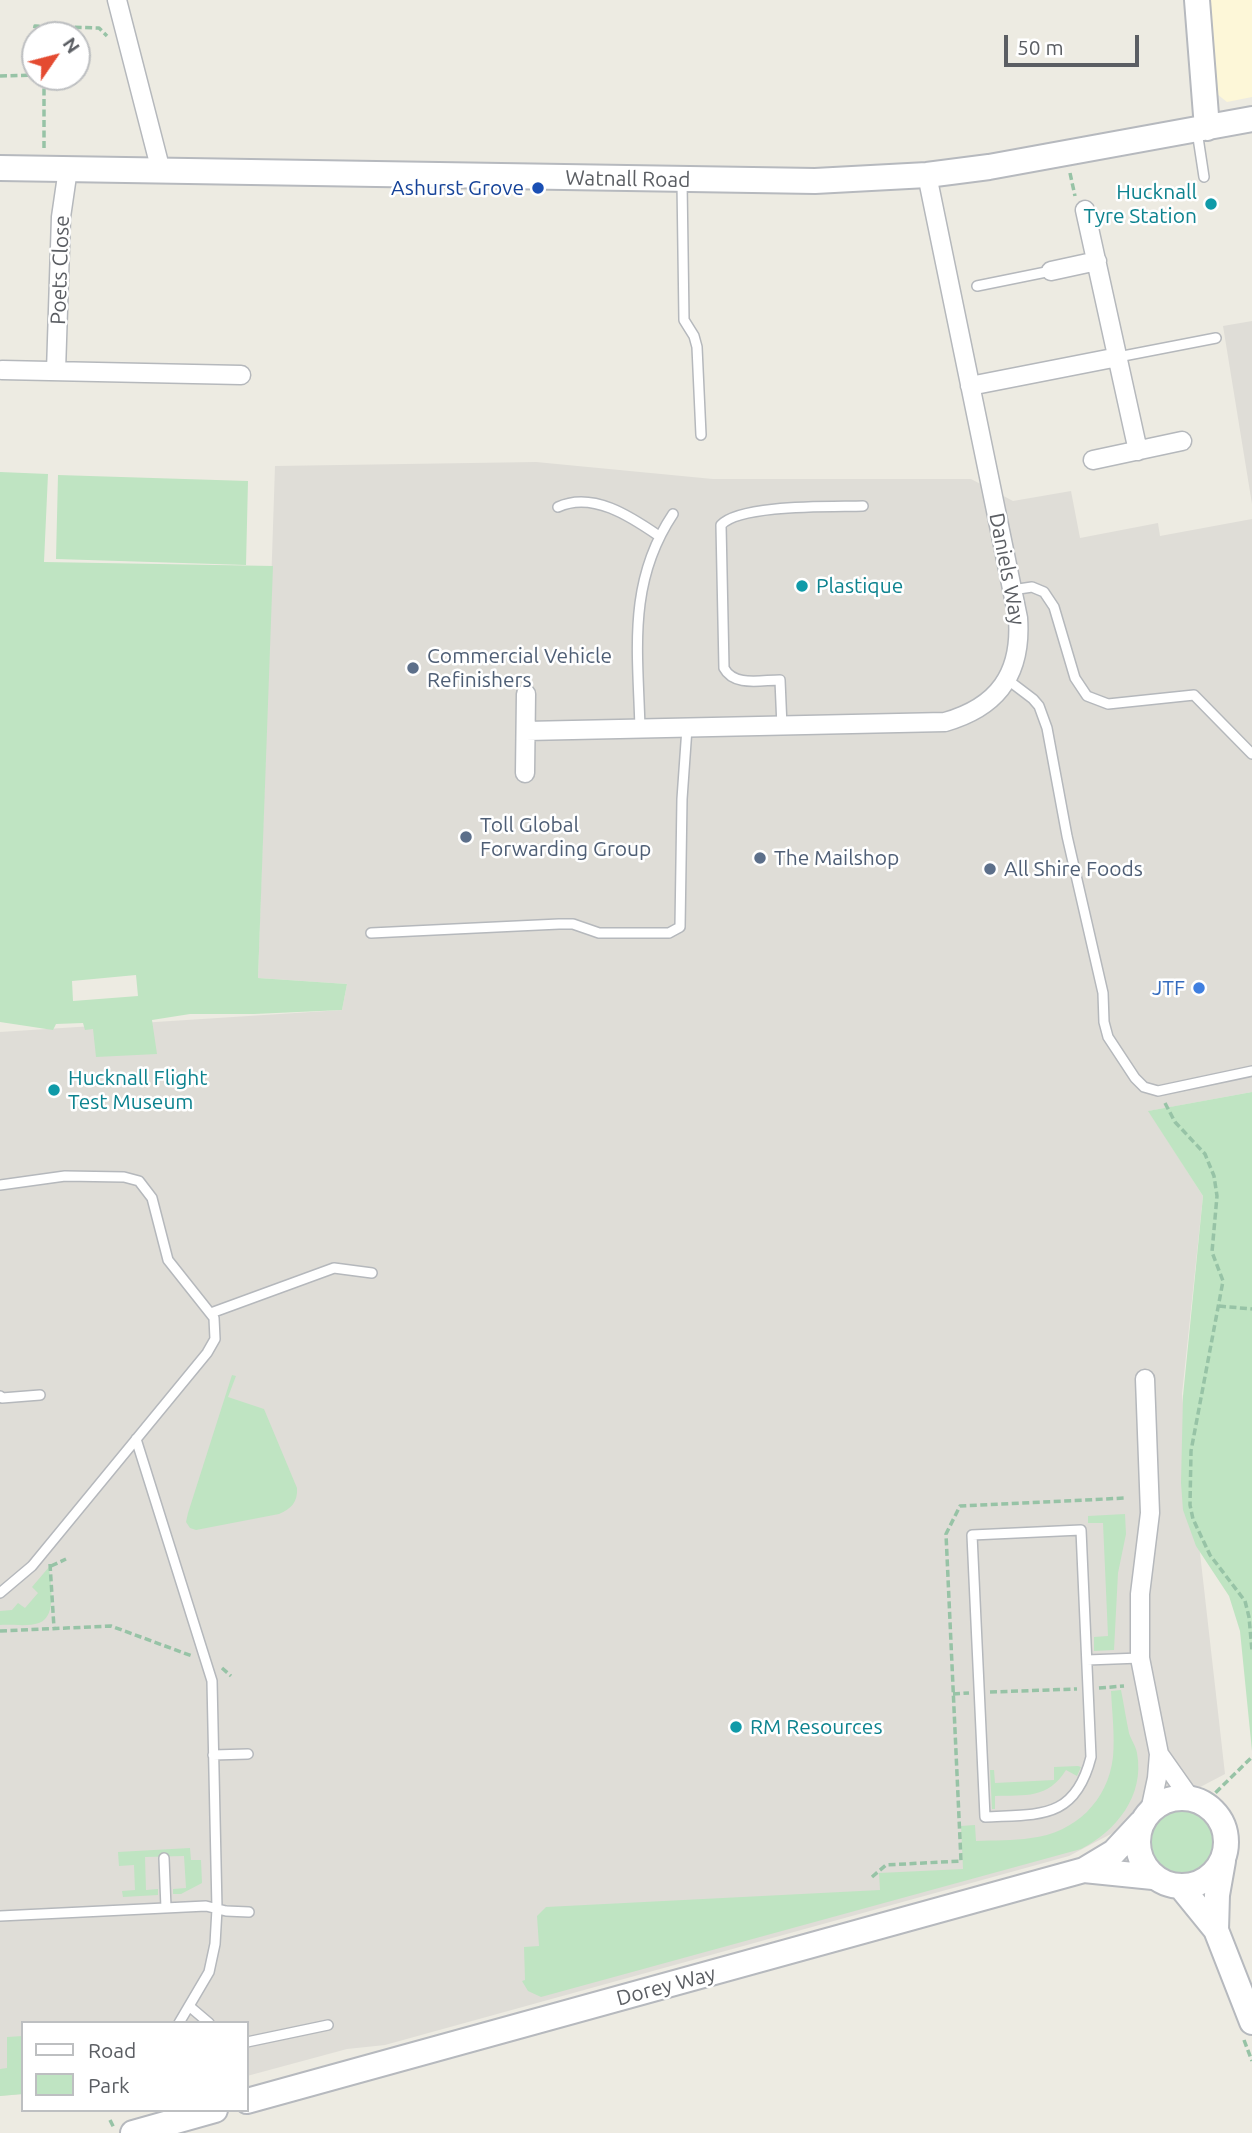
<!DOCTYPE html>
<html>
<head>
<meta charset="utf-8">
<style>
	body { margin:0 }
	#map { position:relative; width:1252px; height:2133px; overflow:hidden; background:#edebe2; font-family:Ubuntu,sans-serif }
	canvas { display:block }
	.legend { position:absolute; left:21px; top:2021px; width:228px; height:91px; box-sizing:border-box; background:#fff; border:2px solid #bdbfc1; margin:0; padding:9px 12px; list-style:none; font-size:21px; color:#5b5e63 }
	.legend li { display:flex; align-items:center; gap:14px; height:35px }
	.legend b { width:35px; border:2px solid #bdbfc1 }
	.north { position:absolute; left:21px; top:21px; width:70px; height:70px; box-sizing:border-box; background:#fff; border:2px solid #bdbfc1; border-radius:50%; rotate:55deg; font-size:19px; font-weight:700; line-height:28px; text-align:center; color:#5b5e63 }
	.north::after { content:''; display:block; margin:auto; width:24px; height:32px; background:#e44b31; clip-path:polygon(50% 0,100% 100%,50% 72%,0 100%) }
	.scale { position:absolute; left:1004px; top:35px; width:135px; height:32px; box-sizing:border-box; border:4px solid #5b5e63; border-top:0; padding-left:9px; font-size:21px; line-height:24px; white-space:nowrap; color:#5b5e63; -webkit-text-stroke:5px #fff; paint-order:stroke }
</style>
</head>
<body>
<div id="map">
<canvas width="1252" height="2133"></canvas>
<ul class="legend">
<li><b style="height:9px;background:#fff"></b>Road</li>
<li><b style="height:19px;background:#bfe4c2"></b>Park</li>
</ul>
<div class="north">N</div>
<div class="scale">50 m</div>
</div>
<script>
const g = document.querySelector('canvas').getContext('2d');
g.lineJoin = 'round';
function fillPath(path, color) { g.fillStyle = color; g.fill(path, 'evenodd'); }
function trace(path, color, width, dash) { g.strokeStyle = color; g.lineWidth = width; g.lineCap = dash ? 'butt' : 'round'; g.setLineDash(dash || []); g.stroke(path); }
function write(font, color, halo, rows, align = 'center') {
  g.font = font + ' Ubuntu,sans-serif'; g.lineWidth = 5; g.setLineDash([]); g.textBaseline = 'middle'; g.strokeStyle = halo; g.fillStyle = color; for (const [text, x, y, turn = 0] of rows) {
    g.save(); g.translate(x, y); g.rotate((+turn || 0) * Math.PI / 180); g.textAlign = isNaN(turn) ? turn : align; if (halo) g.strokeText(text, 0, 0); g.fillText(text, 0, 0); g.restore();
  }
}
fillPath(new Path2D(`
	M1208 0H1252V97L1227 102 1217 94Z`), '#fdf7d8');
fillPath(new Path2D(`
	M1252 321V504L1223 326Z
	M536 462 713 479H971L1013 501 1071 491 1080 538 1158 523 1160 536 1252 519V1092L1149 1111 1203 1196 1182 1394 1225 1774 1069 1856 385 2045 347 2049 247 2076V2023H23V2094L0 2096V1032L342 1010 347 984 258 978 275 466Z`), '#dfddd7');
fillPath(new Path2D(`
	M0 472 48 474 44 562 273 566 258 978 347 984 342 1010 254 1014H190L152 1020 157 1054 96 1057 93 1029 85 1030 83 1023 56 1024 53 1030 0 1022ZM136 975 138 996 73 1001 72 981Z
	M58 475 248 481 246 565 56 559Z
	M1252 1092V1751L1240 1631 1229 1596 1196 1546 1183 1510 1181 1483 1183 1396 1203 1196 1148 1111Z
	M232 1375 236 1376 228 1397 264 1409 297 1488C298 1502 291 1509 279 1514L196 1530 190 1528 186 1522 188 1513Z
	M1125 1514 1126 1534 1118 1573 1114 1650 1094 1651V1637L1108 1636 1103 1523H1088V1516Z
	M49 1567C50 1582 58 1616 39 1623 28 1627 11 1624 0 1625V1611L12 1610 18 1603 25 1608 38 1593 32 1587Z
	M1121 1690C1124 1705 1126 1719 1129 1733 1131 1740 1136 1746 1137 1753 1145 1796 1116 1831 1081 1849L541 1997 528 1991 522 1981 525 1980 524 1947 539 1946 537 1916 546 1907 880 1890 879 1873 963 1869 961 1826 975 1825 976 1841C994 1840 1013 1841 1031 1838 1075 1833 1108 1801 1113 1757 1115 1736 1112 1712 1111 1691Z
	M1078 1766 1081 1767 1077 1776 1066 1770C1048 1799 1025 1795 995 1796V1809H992L990 1770H994L995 1783 1054 1780V1767Z
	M1148 1844a33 33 0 1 1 66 0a33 33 0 1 1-66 0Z
	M190 1848 191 1860H201L202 1883 181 1894H173V1889L186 1888 184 1856 145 1857 146 1890 158 1889V1895L123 1897 122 1891 135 1890 134 1865 119 1866 118 1852Z
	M23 2036V2094L0 2096V2069L7 2068V2037Z`), '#bfe4c2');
const lane = new Path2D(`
	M1197 131 1204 177
	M682 182 684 320 694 336 697 347 701 435
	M977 286 1051 271
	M1118 357 1216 338
	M558 507C592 491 630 516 659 536
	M1012 590 1032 587 1044 592 1054 607 1075 678 1087 696 1108 704 1194 695 1252 754
	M1008 680 1033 699 1039 706 1047 728 1067 836 1103 993 1104 1022 1108 1037 1135 1078 1144 1087 1158 1091 1252 1071
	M782 727 780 680C761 680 734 687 724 668L721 525C740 504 833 507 863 506
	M640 729C638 651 627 583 673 514
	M371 933 559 924H573L599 933H669L680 927 682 799 687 728
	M0 1185 65 1176 124 1177 139 1181 152 1198 168 1260 214 1318 215 1339 207 1353 32 1566 0 1593
	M211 1313 334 1268 372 1273
	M0 1396 2 1398 40 1395
	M136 1439 212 1681 217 1909 215 1944 209 1972 179 2023
	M1081 1530 1091 1757C1075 1820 1040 1814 985 1817L972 1535Z
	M1087 1660 1140 1658
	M213 1755 248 1754
	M164 1858 166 1908
	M0 1916 206 1906 226 1911 249 1912
	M189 2006 209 2023
	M247 2042 328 2025`);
const street = new Path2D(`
	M117 0 161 171
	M1085 210 1138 451
	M1051 271 1097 261
	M2 370 241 375
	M56 371 61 217 68 169
	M970 386 1118 357
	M1093 460 1182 441
	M526 731 945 722C998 707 1022 674 1018 618L927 175
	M525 773 526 694
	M1145 1379 1150 1513 1140 1594V1658L1159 1754 1157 1778 1150 1811
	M1159 1754 1190 1798`);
const secondary = new Path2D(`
	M1197 0 1207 128
	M0 168 815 181 927 175 989 167 1252 119
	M1138 1842a44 44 0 1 1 88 0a44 44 0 1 1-88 0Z
	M1084 1870 1153 1877
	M1181 1887 1216 1930 1252 2022
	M1216 1930 1217 1895 1223 1861
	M247 2101 1084 1870 1114 1852 1141 1823
	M133 2133 215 2110`);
trace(lane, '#b5b8bc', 12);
trace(street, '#b5b8bc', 21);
trace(secondary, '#b6b9be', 28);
trace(new Path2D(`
	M31 49 35 26 99 28 107 36
	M0 76 35 75
	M44 148V77
	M1070 173 1075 196
	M1165 1103 1175 1122 1205 1154 1214 1176 1217 1196 1212 1252 1223 1281 1191 1451 1190 1505 1193 1519 1210 1555 1245 1601 1249 1617 1252 1651
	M1219 1306 1252 1309
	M50 1564 54 1628
	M51 1566 66 1559
	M0 1631 111 1626 192 1656
	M222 1668 231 1676
	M1099 1688 1124 1686
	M990 1692 1077 1689
	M953 1694 969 1693
	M1208 1800 1252 1757
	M872 1877 886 1865 961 1861 946 1534 960 1506 1126 1498
	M1244 2040 1252 2061
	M110 2120 114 2128`), '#97c3a6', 3.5, [7, 3.5]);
trace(lane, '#fff', 9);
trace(street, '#fff', 18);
trace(secondary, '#fff', 24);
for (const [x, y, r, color] of [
	[538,188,7,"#1a4fb4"],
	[1211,204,7,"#0f9aa8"],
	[802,586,7,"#0f9aa8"],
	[413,668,7,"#5c6f8a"],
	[466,837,7,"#5c6f8a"],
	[760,858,7,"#5c6f8a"],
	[990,869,7,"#5c6f8a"],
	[1199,988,7,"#3f7fe0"],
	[54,1090,7,"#0f9aa8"],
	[736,1727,7,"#0f9aa8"]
]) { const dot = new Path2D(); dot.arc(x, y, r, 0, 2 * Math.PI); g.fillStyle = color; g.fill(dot); trace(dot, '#fff', 2.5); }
write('21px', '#5b5e63', '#fff', [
	["Watnall Road",628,179,1],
	["Poets Close",60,270,-88],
	["Daniels Way",1007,569,79],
	["Dorey Way",666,1986,-15]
]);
write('21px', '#164399', '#fff', [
	["Ashurst Grove",524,188]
], 'right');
write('21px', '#0d838f', '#fff', [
	["Hucknall",1197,192,"right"],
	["Tyre Station",1197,216,"right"],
	["Plastique",816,586],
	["Hucknall Flight",68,1078],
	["Test Museum",68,1102],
	["RM Resources",750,1727]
], 'left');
write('21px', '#4e5e75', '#fff', [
	["Commercial Vehicle",427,656],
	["Refinishers",427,680],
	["Toll Global",480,825],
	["Forwarding Group",480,849],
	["The Mailshop",774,858],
	["All Shire Foods",1004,869]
], 'left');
write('21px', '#366cbe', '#fff', [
	["JTF",1185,988]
], 'right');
</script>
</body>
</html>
